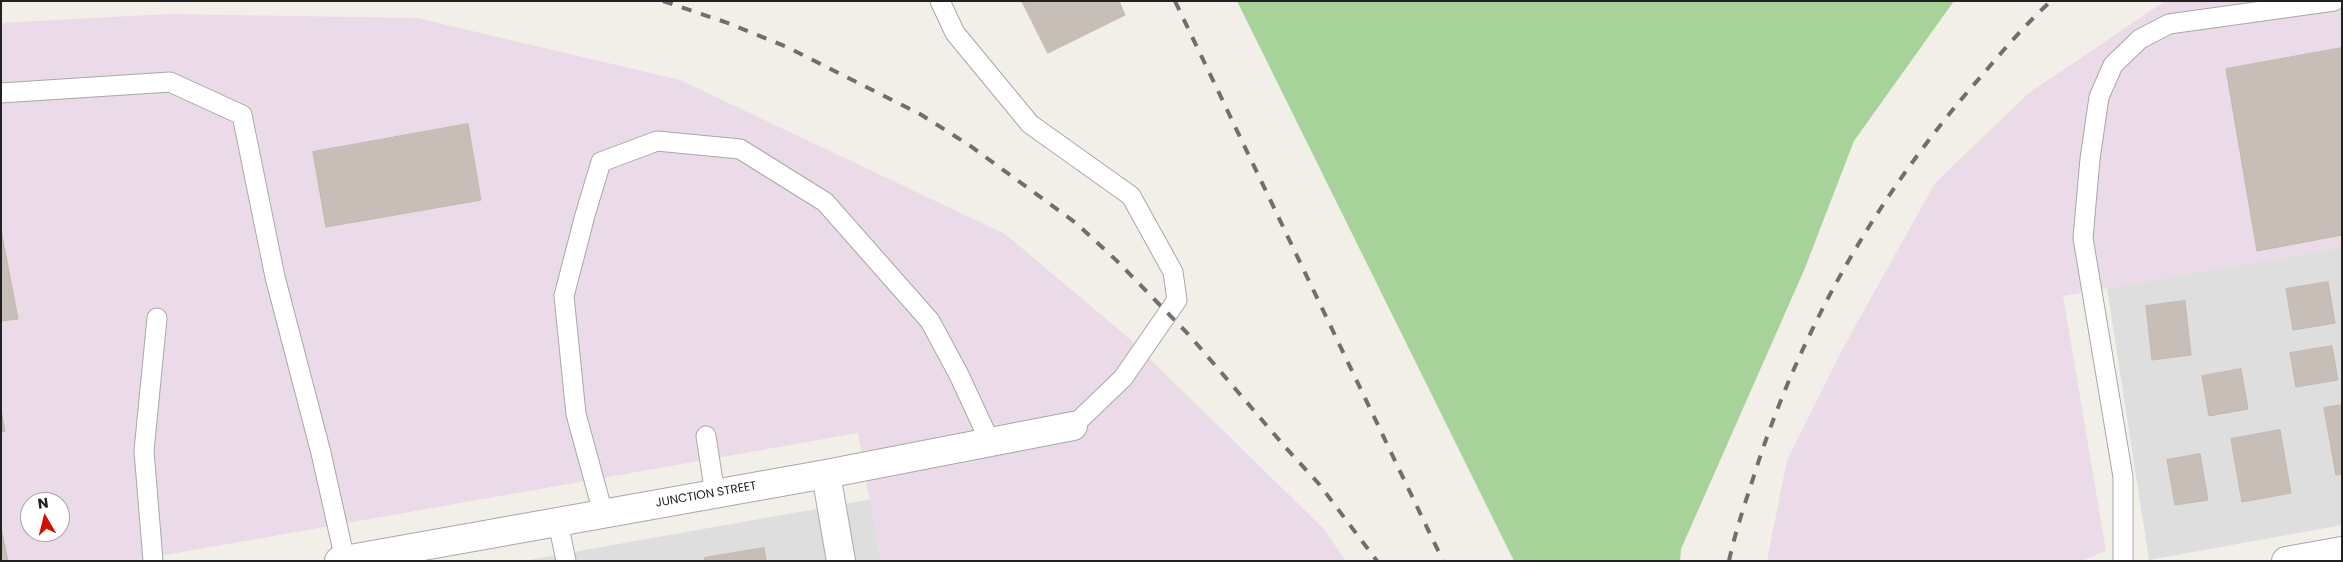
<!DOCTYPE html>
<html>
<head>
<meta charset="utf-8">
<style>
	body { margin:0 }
	#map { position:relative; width:2343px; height:562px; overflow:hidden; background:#f2efe8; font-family:Poppins,sans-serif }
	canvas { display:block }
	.frame { position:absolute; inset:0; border:2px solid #212121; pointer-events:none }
	.north { position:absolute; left:20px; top:492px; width:50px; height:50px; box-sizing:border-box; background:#fff; border:1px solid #a6a6a6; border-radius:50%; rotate:352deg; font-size:14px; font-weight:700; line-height:20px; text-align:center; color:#212121 }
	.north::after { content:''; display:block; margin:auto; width:18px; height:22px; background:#d31000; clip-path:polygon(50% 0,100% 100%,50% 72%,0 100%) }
</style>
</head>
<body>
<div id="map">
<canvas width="2343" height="562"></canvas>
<div class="frame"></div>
<div class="north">N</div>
</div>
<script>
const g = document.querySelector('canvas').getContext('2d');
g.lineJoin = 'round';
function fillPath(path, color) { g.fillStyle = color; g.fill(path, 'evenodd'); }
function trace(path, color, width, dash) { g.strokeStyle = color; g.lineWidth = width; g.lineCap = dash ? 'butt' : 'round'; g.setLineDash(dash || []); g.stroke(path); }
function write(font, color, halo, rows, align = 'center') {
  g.font = font + ' Poppins,sans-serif'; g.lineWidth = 4.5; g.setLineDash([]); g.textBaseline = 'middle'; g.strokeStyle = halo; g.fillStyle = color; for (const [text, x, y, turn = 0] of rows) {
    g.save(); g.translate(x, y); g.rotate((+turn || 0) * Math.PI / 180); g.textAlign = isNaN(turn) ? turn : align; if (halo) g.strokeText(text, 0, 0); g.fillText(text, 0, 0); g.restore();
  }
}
fillPath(new Path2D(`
	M2342 247V525L2149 560 2107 288Z
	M872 499 882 561H523Z`), '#dfdede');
fillPath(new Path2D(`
	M2165 1H2342V247L2063 296 2106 551 2081 561H1767L1787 460 1842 350 1935 183 2029 93Z
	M168 14 417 18 680 80 1005 234 1124 334 1323 528 1346 561H880L858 433 131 561H1V23ZM30 502H60V532H30Z`), '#ebdae7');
fillPath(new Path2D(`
	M1237 1H1954L1854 141 1805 268 1681 549 1680 561H1514Z`), '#a7d39b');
const building = new Path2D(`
	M1022 1H1119L1125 15 1048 53Z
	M2342 48V235L2257 251 2226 69Z
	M468 124 481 200 326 227 313 152Z
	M1 230 18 319 1 321Z
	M2328 282 2335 323 2293 330 2286 289Z
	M2185 301 2191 355 2152 360 2146 306Z
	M2332 346 2338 380 2296 387 2290 353Z
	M2241 369 2248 409 2209 416 2202 376Z
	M2342 405V474L2336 475 2324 408Z
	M1 410 5 431 1 432Z
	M2280 430 2291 493 2242 502 2231 439Z
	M2200 454 2208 500 2175 505 2167 460Z
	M1 528 8 561H1Z
	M764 548 766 561H705L704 558Z`);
fillPath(building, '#c7bfb7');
trace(building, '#c4b7a9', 1);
const service = new Path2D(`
	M940 1 955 33 1030 124 1131 196 1173 272 1177 300 1123 378 1073 426
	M1 93 170 82 242 115 275 277 321 453 345 560
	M706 436 715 494
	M603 513 576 414 564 296 585 215 601 162 657 141 740 149 825 202 930 321 959 375 990 442
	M558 522 566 561
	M153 561 144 451 157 318
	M2123 561V477L2083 238 2090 159 2099 97 2113 65 2140 39 2169 24 2334 1`);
const minor = new Path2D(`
	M826 474 841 561
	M339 561 826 474 1073 426
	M2286 561 2342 551`);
trace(service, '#a8a8a8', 21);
trace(minor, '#a8a8a8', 30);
trace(service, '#fff', 19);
trace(minor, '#fff', 28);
trace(new Path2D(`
	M663 1 725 22 787 47 920 114 969 145 1076 223 1117 261 1190 336 1286 448 1319 484 1377 561
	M1175 1 1443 561
	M1729 561C1736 528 1748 495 1758 463 1806 318 1883 187 1984 73 2005 48 2027 23 2051 1`), '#6f6f6f', 4, [10, 10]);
write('12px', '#212121', '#fff', [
	["JUNCTION STREET",706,495,-10]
]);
</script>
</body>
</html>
